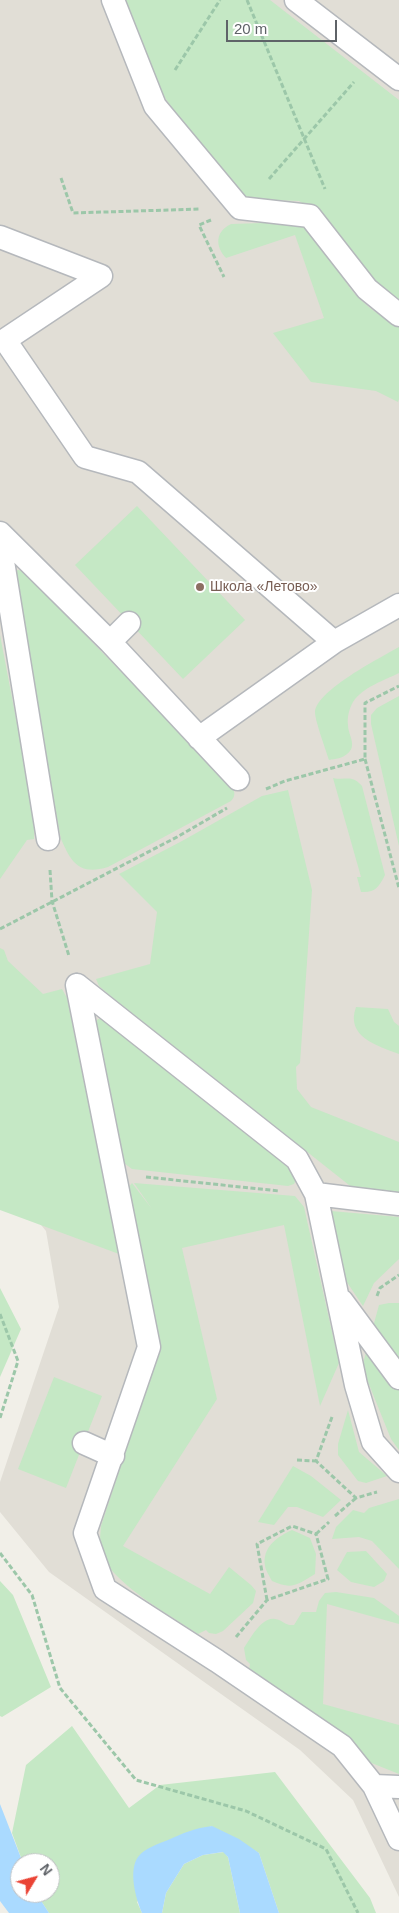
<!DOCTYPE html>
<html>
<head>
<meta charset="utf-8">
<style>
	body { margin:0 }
	#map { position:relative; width:399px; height:1913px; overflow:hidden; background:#f1efe8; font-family:Arial,sans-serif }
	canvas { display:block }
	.north { position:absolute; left:10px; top:1853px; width:50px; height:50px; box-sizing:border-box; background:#fff; border:1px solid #bfc1c3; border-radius:50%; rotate:53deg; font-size:14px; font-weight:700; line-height:20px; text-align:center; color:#5f6368 }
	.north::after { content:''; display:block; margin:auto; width:18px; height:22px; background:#ea4335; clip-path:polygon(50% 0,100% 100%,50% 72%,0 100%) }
	.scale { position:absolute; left:226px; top:20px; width:111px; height:22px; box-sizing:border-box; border:2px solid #5f6368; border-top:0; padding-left:6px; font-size:15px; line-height:18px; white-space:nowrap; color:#5f6368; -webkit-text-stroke:4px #fff; paint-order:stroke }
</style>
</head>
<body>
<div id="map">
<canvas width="399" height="1913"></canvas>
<div class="north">N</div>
<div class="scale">20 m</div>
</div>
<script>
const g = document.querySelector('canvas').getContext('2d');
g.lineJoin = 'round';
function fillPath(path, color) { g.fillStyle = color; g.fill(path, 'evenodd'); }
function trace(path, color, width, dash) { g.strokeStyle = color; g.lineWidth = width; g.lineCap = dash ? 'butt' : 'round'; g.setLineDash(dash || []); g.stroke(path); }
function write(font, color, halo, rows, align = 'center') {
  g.font = font + ' Arial,sans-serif'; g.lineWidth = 4; g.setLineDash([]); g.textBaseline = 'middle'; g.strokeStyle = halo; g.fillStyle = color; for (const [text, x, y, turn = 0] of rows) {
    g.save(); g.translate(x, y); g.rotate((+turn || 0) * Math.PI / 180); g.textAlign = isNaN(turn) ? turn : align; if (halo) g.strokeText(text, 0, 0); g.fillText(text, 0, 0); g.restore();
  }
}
fillPath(new Path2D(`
	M0 0H399V1897L353 1800 300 1750 49 1572 0 1512V1482L59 1307 46 1231 0 1175Z`), '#e1ded6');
fillPath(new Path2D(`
	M125 0H270L399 100V303L373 283 321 214 299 201 252 199 230 191 161 92Z
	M294 222C324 236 332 263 350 288 363 305 381 317 399 325V399L398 402 376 391 311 382 273 333 324 318 295 235 226 258C215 246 215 232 231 224Z
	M137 506 245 620 183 679 75 565Z
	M18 570 23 571 231 785C235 791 236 796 231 801L108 867C79 876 71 862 61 839L12 579 14 571Z
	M0 635 35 818 34 839 27 840 0 879Z
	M399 647V673C383 681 363 687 353 702 349 709 347 718 348 725 348 735 358 746 347 754 343 758 335 759 329 760 326 750 315 721 315 712 317 690 380 658 399 647Z
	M399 696V846L371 724V715L377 708Z
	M333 778C347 781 351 774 362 786L385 875C379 887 375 893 361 892L357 877H361Z
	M288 790 312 890 300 1063 296 1067 297 1089 311 1107 399 1142V1195L360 1191 349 1185 113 998 99 986 96 979 150 964 157 912 119 874 182 841 262 796Z
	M0 948 4 950 8 961 43 994 62 989 67 998 119 1254 0 1210Z
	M356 1007 388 1009 394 1022 399 1026V1054C378 1046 345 1037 356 1007Z
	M98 1019H104L111 1024 294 1172 296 1180 294 1184 288 1186 132 1169 124 1163 122 1157 99 1036 94 1025Z
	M132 1183 152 1209 134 1183 295 1196 304 1207 339 1363 320 1406 284 1225 182 1248 217 1399 123 1546 210 1594 229 1567 251 1585 256 1591 253 1603 223 1631 216 1634 209 1633 206 1630 198 1634C173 1617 113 1584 103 1556 99 1546 100 1537 101 1526L156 1359 128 1188Z
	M331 1211 399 1217V1259L374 1283 363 1306 342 1275Z
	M0 1288 21 1329 0 1377Z
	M389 1303H399V1450L391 1439 362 1367 379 1305Z
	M54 1377 102 1396 66 1488 18 1469Z
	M348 1410 359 1452 387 1476 366 1483 358 1481 338 1455V1444Z
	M293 1466 311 1476 341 1500 323 1517 297 1507H288L274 1525 258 1522Z
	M399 1499V1569L372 1541 359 1537 332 1539 336 1527 353 1510 364 1513 369 1508Z
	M292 1530 310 1538 316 1554 315 1574C297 1585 292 1590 272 1581 270 1577 266 1571 265 1566 262 1547 277 1537 292 1530Z
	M366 1551 387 1574 384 1581 374 1587 351 1582 337 1570 347 1552Z
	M0 1581 13 1595 51 1687 2 1717 0 1716Z
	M336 1592 374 1598 399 1616V1624L327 1604 323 1704 399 1725V1774L369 1762 360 1751 249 1670 250 1664 246 1660 244 1648C250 1639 262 1616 275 1619 283 1620 285 1626 294 1625L302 1612H316L319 1601 325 1593Z
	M72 1726 129 1808 160 1785 275 1772 370 1898 376 1913H279L259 1853 211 1826 137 1902 142 1913H49L36 1893H50V1863H23L12 1833 26 1765Z
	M224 1852 228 1857 240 1913H162L166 1893 184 1864 203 1855Z`), '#c5e8c5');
fillPath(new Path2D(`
	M0 1804 23 1863H20V1893H36L49 1913H9L0 1901Z
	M212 1826 239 1839 259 1853 279 1913H240L228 1857 223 1852 203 1855 184 1864 166 1893 162 1913H142C136 1899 128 1871 138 1857 145 1848 158 1844 168 1840 183 1833 195 1828 212 1826Z`), '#aadaff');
const service = new Path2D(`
	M113 0 155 106 240 208 310 216 367 289 399 315
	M296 0 399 79
	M0 237 101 276 5 340 85 457 138 472 334 642
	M0 533 110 642 238 779
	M0 543 48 839
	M110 642 129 623
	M199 738 334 642 399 605
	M77 985 149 1347 85 1533 105 1589 217 1661 342 1746 374 1786 399 1839
	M77 985 297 1159 316 1194 356 1385 373 1442 399 1471
	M316 1194 399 1204
	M342 1301 399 1378
	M84 1443 113 1456
	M374 1786 399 1787`);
trace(service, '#b5b8bc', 25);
trace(new Path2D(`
	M247 0 325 189
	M175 70 220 0
	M61 178 73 213 200 209
	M269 179 354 82
	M211 220 199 225 224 277
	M365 759 399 888
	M266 789 285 781 365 759V703L399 686
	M50 870 52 901 69 956
	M0 929 177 837 227 808
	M146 1177 279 1191
	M377 1296 380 1288 399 1275
	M0 1314 18 1361 0 1418
	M332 1417 316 1461 356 1498 377 1492
	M297 1460 316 1461
	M335 1516 356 1498
	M316 1534 329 1522
	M0 1553 32 1595 60 1688 136 1780 246 1811 326 1849 358 1913
	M267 1600 257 1544 292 1526 316 1534
	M236 1637 267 1600 328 1579 316 1534`), '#9cc7a9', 3, [5, 2.5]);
trace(service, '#fff', 22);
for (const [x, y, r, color] of [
	[200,587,5,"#8d6e63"]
]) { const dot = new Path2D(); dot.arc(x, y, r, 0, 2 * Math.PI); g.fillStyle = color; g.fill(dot); trace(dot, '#fff', 2); }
write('14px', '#785e54', '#fff', [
	["Школа «Летово»",210,587]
], 'left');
</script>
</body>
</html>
